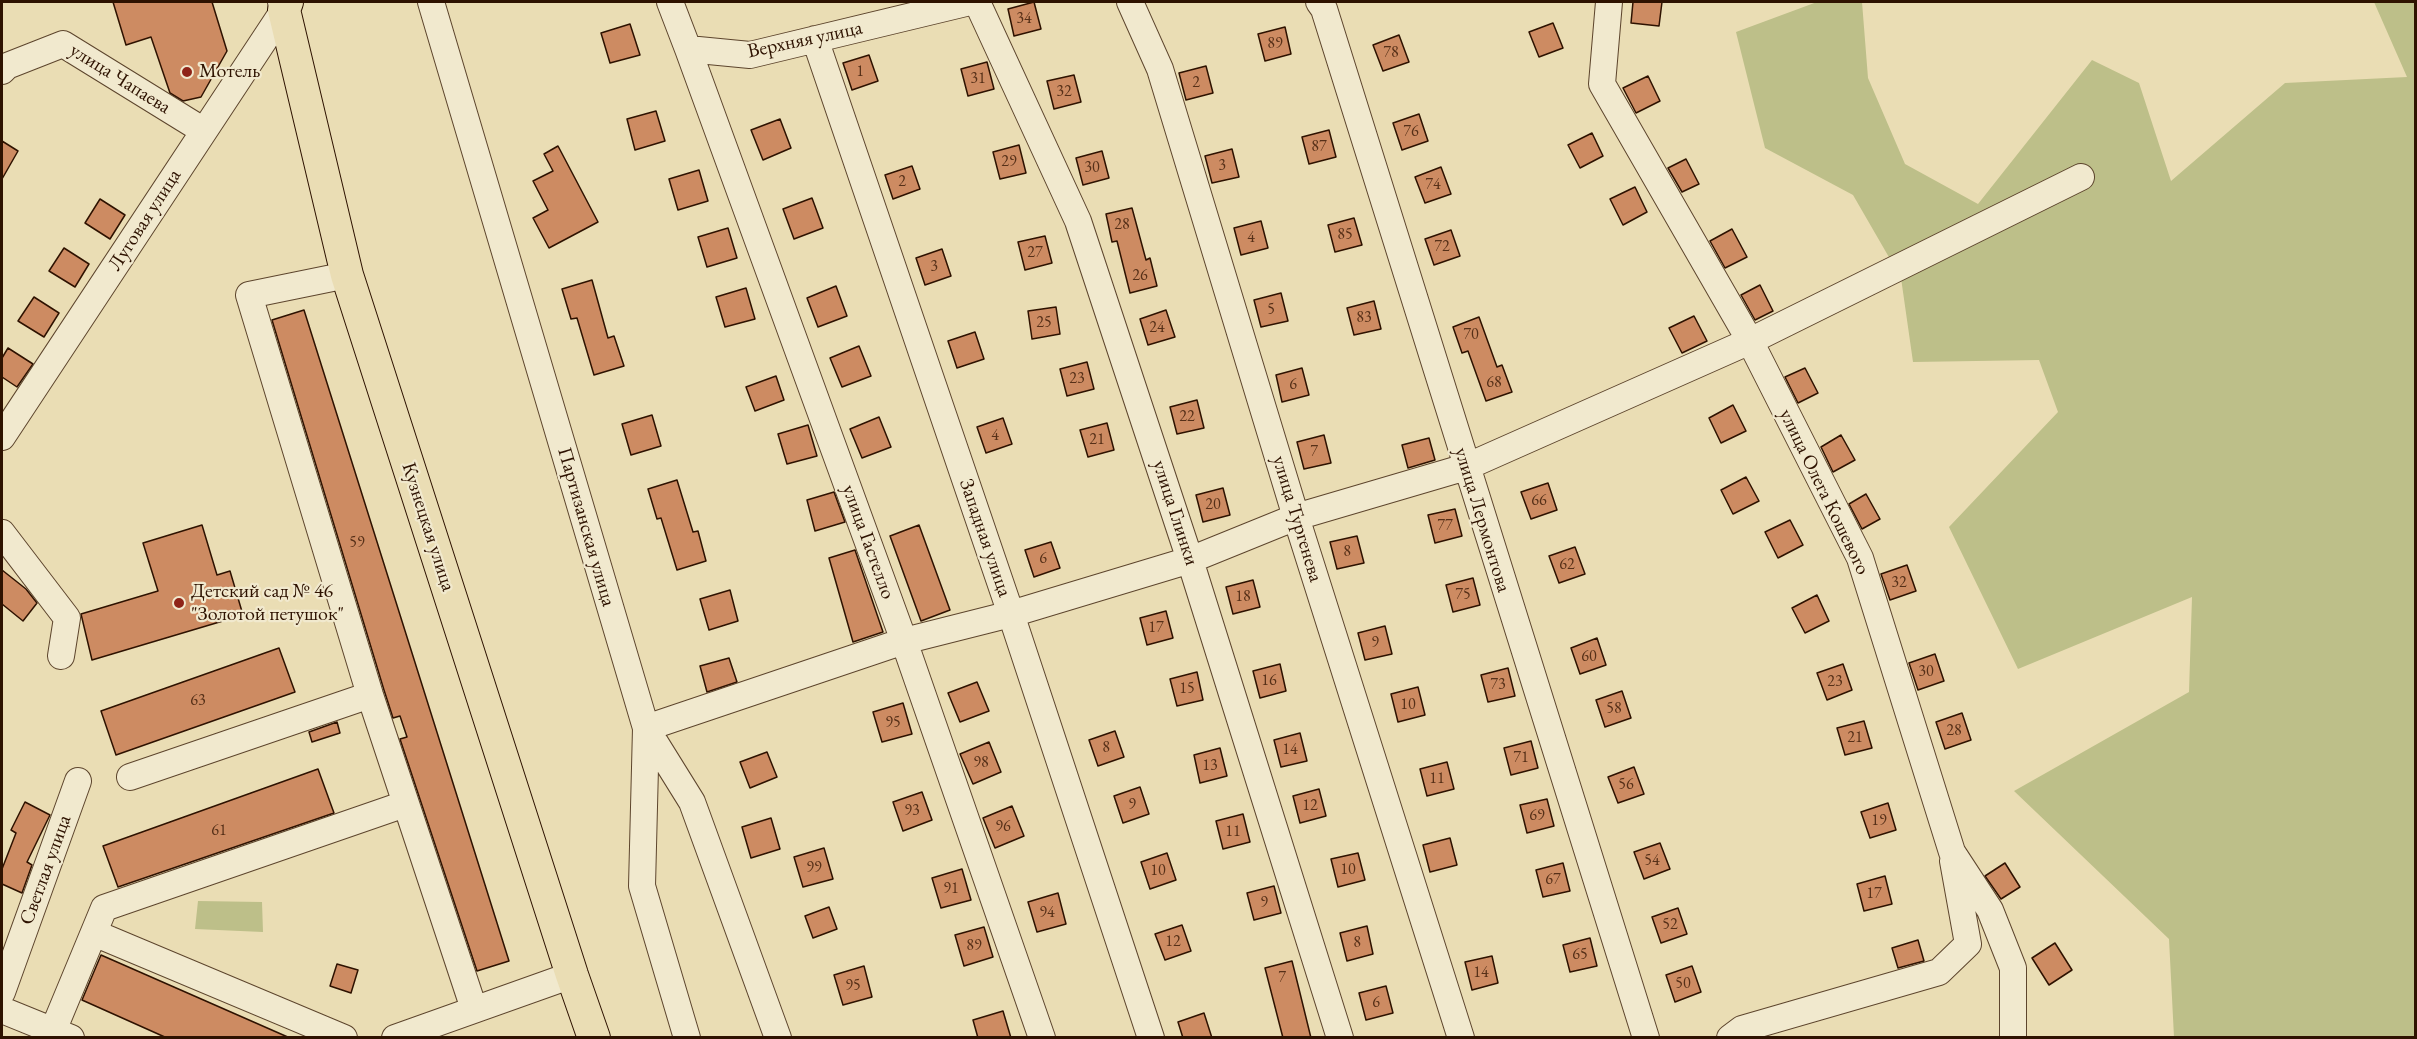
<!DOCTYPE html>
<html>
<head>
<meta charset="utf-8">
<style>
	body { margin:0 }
	#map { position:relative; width:2417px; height:1039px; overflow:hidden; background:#eaddb4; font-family:"EB Garamond",serif }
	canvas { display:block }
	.frame { position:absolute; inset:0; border:3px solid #2e1200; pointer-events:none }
</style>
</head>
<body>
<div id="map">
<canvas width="2417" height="1039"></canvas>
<div class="frame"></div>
</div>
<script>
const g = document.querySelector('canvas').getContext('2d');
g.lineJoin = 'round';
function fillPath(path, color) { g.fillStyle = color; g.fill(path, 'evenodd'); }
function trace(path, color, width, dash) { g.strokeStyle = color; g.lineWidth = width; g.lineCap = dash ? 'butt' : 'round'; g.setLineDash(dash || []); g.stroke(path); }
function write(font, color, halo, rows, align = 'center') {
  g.font = font + ' "EB Garamond",serif'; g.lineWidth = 4.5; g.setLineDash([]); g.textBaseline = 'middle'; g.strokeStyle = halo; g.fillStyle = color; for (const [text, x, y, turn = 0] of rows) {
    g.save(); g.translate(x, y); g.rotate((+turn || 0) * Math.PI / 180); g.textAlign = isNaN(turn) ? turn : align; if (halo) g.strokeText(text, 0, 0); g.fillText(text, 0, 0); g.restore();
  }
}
fillPath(new Path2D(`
	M1817 2H1862L1868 78 1905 164 1978 204 2092 60 2139 83 2171 181 2285 83 2407 77 2374 2H2415V1037H2174L2169 939 2014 791 2189 692 2192 597 2018 669 1949 527 2058 412 2039 360 1913 362 1901 278 1853 195 1765 148 1736 32Z
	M198 901 262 902 263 932 195 929Z`), '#bdbf89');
const building = new Path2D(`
	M113 2H212L227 51 201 97 183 101 170 93 151 37 126 45Z
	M1034 2 1041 29 1014 36 1008 9Z
	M1633 2H1662L1659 26 1631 23Z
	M1553 23 1563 48 1539 57 1529 32Z
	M630 24 640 55 610 63 601 33Z
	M1285 27 1291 54 1265 61 1258 34Z
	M1399 35 1409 62 1383 71 1373 45Z
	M869 55 878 81 852 90 843 63Z
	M987 62 994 89 968 96 961 69Z
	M1206 66 1213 93 1186 100 1179 73Z
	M1074 75 1081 102 1054 109 1047 81Z
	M1648 76 1660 101 1636 113 1623 88Z
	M656 111 665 141 635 150 627 119Z
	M1419 114 1428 141 1402 150 1393 123Z
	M780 119 791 148 763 160 751 130Z
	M1329 130 1336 157 1309 164 1302 137Z
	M1592 133 1603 156 1580 168 1568 145Z
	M2 141 18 151 2 179Z
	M1019 145 1026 173 1000 179 993 152Z
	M558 146 598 222 549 248 533 218 548 210 533 181 553 171 544 154Z
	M1232 149 1239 177 1212 183 1205 156Z
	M1102 151 1109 178 1083 185 1076 158Z
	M1686 159 1699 184 1682 192 1668 168Z
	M912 166 920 189 893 199 885 175Z
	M1441 167 1451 194 1425 203 1415 177Z
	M699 170 708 201 678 210 669 179Z
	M1635 187 1647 212 1623 225 1610 199Z
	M812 198 823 228 794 239 783 209Z
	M100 199 125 215 110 239 85 223Z
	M1132 208 1146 260 1150 258 1157 286 1130 293 1117 241 1112 242 1106 214Z
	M1354 218 1362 245 1335 252 1328 225Z
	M1261 221 1268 248 1241 255 1234 228Z
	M728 228 737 258 707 267 698 237Z
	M1732 229 1747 257 1725 268 1710 241Z
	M1451 230 1460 256 1434 265 1425 239Z
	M1045 236 1052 263 1025 270 1018 242Z
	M64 248 89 264 75 287 49 271Z
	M942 249 951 276 925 285 916 258Z
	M592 280 608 338 614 336 624 366 594 375 577 318 571 319 562 289Z
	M1760 285 1773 311 1755 320 1741 295Z
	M836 286 847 316 818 327 807 298Z
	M746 288 755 319 725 327 716 297Z
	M1281 293 1288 321 1261 327 1254 300Z
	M34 297 59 313 44 337 18 321Z
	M1374 301 1381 329 1354 335 1347 308Z
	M1056 307 1060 334 1032 339 1028 311Z
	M304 310 509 961 477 971 400 739 407 737 400 716 393 718 384 690 272 320Z
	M1166 310 1175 337 1148 345 1140 319Z
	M1694 316 1707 341 1682 353 1669 328Z
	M1479 317 1497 367 1502 365 1512 392 1486 401 1468 351 1462 353 1453 327Z
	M975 332 984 359 957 368 948 341Z
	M859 346 871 376 842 387 830 358Z
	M8 348 33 364 17 387 2 377V358Z
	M1087 362 1094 389 1067 396 1060 369Z
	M1302 368 1309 395 1282 402 1276 375Z
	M1805 368 1818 393 1798 403 1785 377Z
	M776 376 784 400 755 411 746 387Z
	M1197 400 1204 428 1177 434 1170 407Z
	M1733 405 1746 431 1721 443 1709 418Z
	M652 415 661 446 631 455 622 424Z
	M879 417 891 447 862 458 850 429Z
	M1003 418 1012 444 986 453 977 427Z
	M1107 423 1114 450 1088 457 1080 430Z
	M808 425 817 456 787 464 778 434Z
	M1324 435 1331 463 1304 469 1297 442Z
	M1841 435 1855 460 1833 472 1821 447Z
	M1429 438 1435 460 1408 468 1402 445Z
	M1746 477 1759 501 1733 514 1721 490Z
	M677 480 693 532 698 531 706 561 677 570 661 518 657 519 648 489Z
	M1548 483 1557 510 1531 519 1521 492Z
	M1223 488 1230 515 1203 522 1196 495Z
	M834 492 845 522 815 531 807 500Z
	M1866 494 1880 519 1862 529 1849 504Z
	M1455 509 1462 536 1435 543 1428 515Z
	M1790 520 1803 545 1778 558 1765 532Z
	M202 525 217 575 230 571 243 615 92 660 81 614 158 591 143 543Z
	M919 525 950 610 921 621 890 536Z
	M1357 536 1364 563 1337 569 1330 542Z
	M1051 542 1060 568 1034 577 1025 550Z
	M1575 547 1585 574 1559 583 1549 556Z
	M855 550 883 632 853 642 829 558Z
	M1907 565 1916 591 1890 600 1881 574Z
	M2 570 26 589 37 603 23 621 2 604Z
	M1473 578 1480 605 1453 612 1446 585Z
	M1253 580 1260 607 1233 614 1226 587Z
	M730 590 738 621 709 630 700 599Z
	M1817 595 1829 621 1805 633 1792 608Z
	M1166 611 1173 638 1147 645 1140 618Z
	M1385 626 1392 654 1365 660 1358 633Z
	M1597 638 1606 665 1580 674 1571 648Z
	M279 648 295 692 116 755 101 711Z
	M1935 654 1944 681 1918 690 1909 663Z
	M729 658 737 682 707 692 700 666Z
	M1280 664 1286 691 1260 698 1253 671Z
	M1843 664 1852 690 1827 700 1817 673Z
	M1508 668 1515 696 1488 702 1481 675Z
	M1197 672 1203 700 1177 706 1170 679Z
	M977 682 989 711 960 722 948 693Z
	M1418 687 1425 715 1398 722 1391 694Z
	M1622 691 1631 718 1605 727 1596 700Z
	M903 703 912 734 882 742 873 712Z
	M1962 713 1971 740 1945 749 1936 722Z
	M1864 721 1872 748 1845 755 1837 728Z
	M337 722 340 733 312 742 309 732Z
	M1115 731 1124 757 1098 766 1089 740Z
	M1300 733 1307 761 1281 767 1274 740Z
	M1531 741 1538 768 1511 775 1504 748Z
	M989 742 1001 772 973 784 960 754Z
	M1220 748 1227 776 1200 783 1194 755Z
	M767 752 777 777 750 788 740 762Z
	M1447 762 1454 789 1427 796 1420 769Z
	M1634 767 1644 794 1618 803 1608 777Z
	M318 769 334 813 118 887 103 846Z
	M1140 787 1149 814 1123 823 1114 796Z
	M1319 789 1326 816 1300 823 1293 796Z
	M922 792 932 820 903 831 893 802Z
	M1547 799 1554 826 1527 833 1520 805Z
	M25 802 50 815 27 862 32 865 22 893 2 884V869L16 833 11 830Z
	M1888 803 1896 830 1870 838 1861 812Z
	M1012 806 1024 836 995 848 983 818Z
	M1243 814 1250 842 1223 849 1216 821Z
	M771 818 780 849 751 858 742 827Z
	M1450 838 1457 865 1430 872 1423 845Z
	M1660 843 1670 869 1644 879 1634 852Z
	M824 848 833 879 803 887 794 857Z
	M1167 853 1176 880 1150 889 1141 862Z
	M1358 853 1365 880 1338 887 1331 859Z
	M1563 863 1570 891 1543 897 1536 870Z
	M2005 863 2020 887 2001 899 1985 876Z
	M962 869 971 900 941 908 932 878Z
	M1885 876 1892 904 1864 911 1857 884Z
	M1274 886 1281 913 1254 920 1247 893Z
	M1058 893 1066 924 1037 932 1028 902Z
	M829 907 837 929 813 938 805 916Z
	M1678 908 1687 934 1661 943 1652 917Z
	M1182 925 1191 951 1165 960 1155 934Z
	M1367 926 1373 954 1347 961 1340 933Z
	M984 927 993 957 964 966 955 935Z
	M1590 938 1597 966 1570 972 1563 945Z
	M1918 940 1924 961 1898 968 1892 948Z
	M2055 943 2072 970 2049 985 2032 958Z
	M101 955 290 1038H167L82 1000Z
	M1492 956 1498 983 1472 990 1465 962Z
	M1292 961 1299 989 1311 1038H1283L1265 968Z
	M337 964 358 970 351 993 330 986Z
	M864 966 872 997 843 1005 834 975Z
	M1692 966 1701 992 1675 1002 1666 975Z
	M1386 986 1393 1013 1366 1020 1359 993Z
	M1003 1011 1011 1038H978L973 1020Z
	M1204 1013 1212 1038H1183L1178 1022Z`);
fillPath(building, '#cd8b62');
trace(building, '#2e1200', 1.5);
const minor = new Path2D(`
	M431 2 646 728 692 802 778 1038
	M670 2 688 49 750 55 970 2
	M977 2 1078 221 1190 560 1340 1038
	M1130 2 1160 69 1296 517 1461 1038
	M1319 2 1324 9 1646 1038
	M1609 2 1602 84 1750 341 1860 558 1952 852 1990 910 2013 968V1038
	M815 39 1011 614 1151 1038
	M688 49 904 641 1042 1038
	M2 71 7 66 63 44 204 131
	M347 275 249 295 370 695 474 1009
	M2 437 284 10 281 2
	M2 533 67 618 61 656
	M130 777 370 695
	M94 933 344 1038
	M2 992 78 781
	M2 1010 71 1038
	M50 1038 104 908 405 804
	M395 1038 572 975
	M687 1038 642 886 646 728 904 641 1011 614 1190 560 1296 517 1466 467 1750 341 2081 177
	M1730 1038 1742 1029 1939 972 1968 944 1953 861`);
const major = new Path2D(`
	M287 2 284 10 347 275 572 975 594 1038`);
trace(minor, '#5d452d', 28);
trace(major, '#2e1200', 34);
trace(minor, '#f1e9ce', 26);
trace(major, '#eaddb4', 32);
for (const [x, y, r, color] of [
	[187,72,6,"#8f2418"],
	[179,603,6,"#8f2418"]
]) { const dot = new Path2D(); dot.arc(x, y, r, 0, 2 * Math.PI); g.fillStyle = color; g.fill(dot); trace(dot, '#f1e9ce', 2); }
write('16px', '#563018', null, [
	["34",1024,19],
	["89",1275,44],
	["78",1391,53],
	["1",860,72],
	["31",978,79],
	["2",1196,83],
	["32",1064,92],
	["76",1411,132],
	["87",1319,147],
	["29",1009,162],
	["3",1222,166],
	["30",1092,168],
	["2",902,182],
	["74",1433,185],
	["28",1122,225],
	["85",1345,235],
	["4",1251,238],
	["72",1442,247],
	["27",1035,253],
	["3",934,267],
	["26",1140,276],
	["5",1271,310],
	["83",1364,318],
	["25",1044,323],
	["24",1157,328],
	["70",1471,335],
	["23",1077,379],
	["68",1494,383],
	["6",1293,385],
	["22",1187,417],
	["4",995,436],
	["21",1097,440],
	["7",1314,452],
	["66",1539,501],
	["20",1213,505],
	["77",1445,526],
	["59",357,543],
	["8",1347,552],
	["6",1043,559],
	["62",1567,565],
	["32",1899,583],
	["75",1463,595],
	["18",1243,597],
	["17",1156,628],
	["9",1375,643],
	["60",1589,657],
	["30",1926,672],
	["16",1269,681],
	["23",1835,682],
	["73",1498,685],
	["15",1187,689],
	["63",198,701],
	["10",1408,705],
	["58",1614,709],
	["95",893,723],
	["28",1954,731],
	["21",1855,738],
	["8",1106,748],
	["14",1290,750],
	["71",1521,758],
	["98",981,763],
	["13",1210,766],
	["11",1437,779],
	["56",1626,785],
	["9",1132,805],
	["12",1310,806],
	["93",912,811],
	["69",1537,816],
	["19",1879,821],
	["96",1003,827],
	["61",219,831],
	["11",1233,832],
	["54",1652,861],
	["99",814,868],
	["10",1348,870],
	["10",1158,871],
	["67",1553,880],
	["91",951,889],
	["17",1874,894],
	["9",1264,903],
	["94",1047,913],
	["52",1670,925],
	["12",1173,942],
	["8",1357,943],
	["89",974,946],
	["65",1580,955],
	["14",1481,973],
	["7",1282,978],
	["50",1683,984],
	["95",853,986],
	["6",1376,1003]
]);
write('20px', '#2e1200', '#f1e9ce', [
	["Верхняя улица",805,40,-12],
	["улица Чапаева",120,79,32],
	["Луговая улица",145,220,-57],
	["улица Олега Кошевого",1824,492,64],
	["улица Глинки",1175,513,72],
	["улица Тургенева",1297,519,73],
	["улица Лермонтова",1482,520,73],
	["Кузнецкая улица",428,527,72],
	["Партизанская улица",586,527,74],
	["Западная улица",985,538,71],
	["улица Гастелло",868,542,70],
	["Светлая улица",46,870,-70]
]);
write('20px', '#2e1200', '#f1e9ce', [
	["Мотель",199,72],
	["Детский сад № 46",191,592],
	["\"Золотой петушок\"",191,615]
], 'left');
</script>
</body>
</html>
